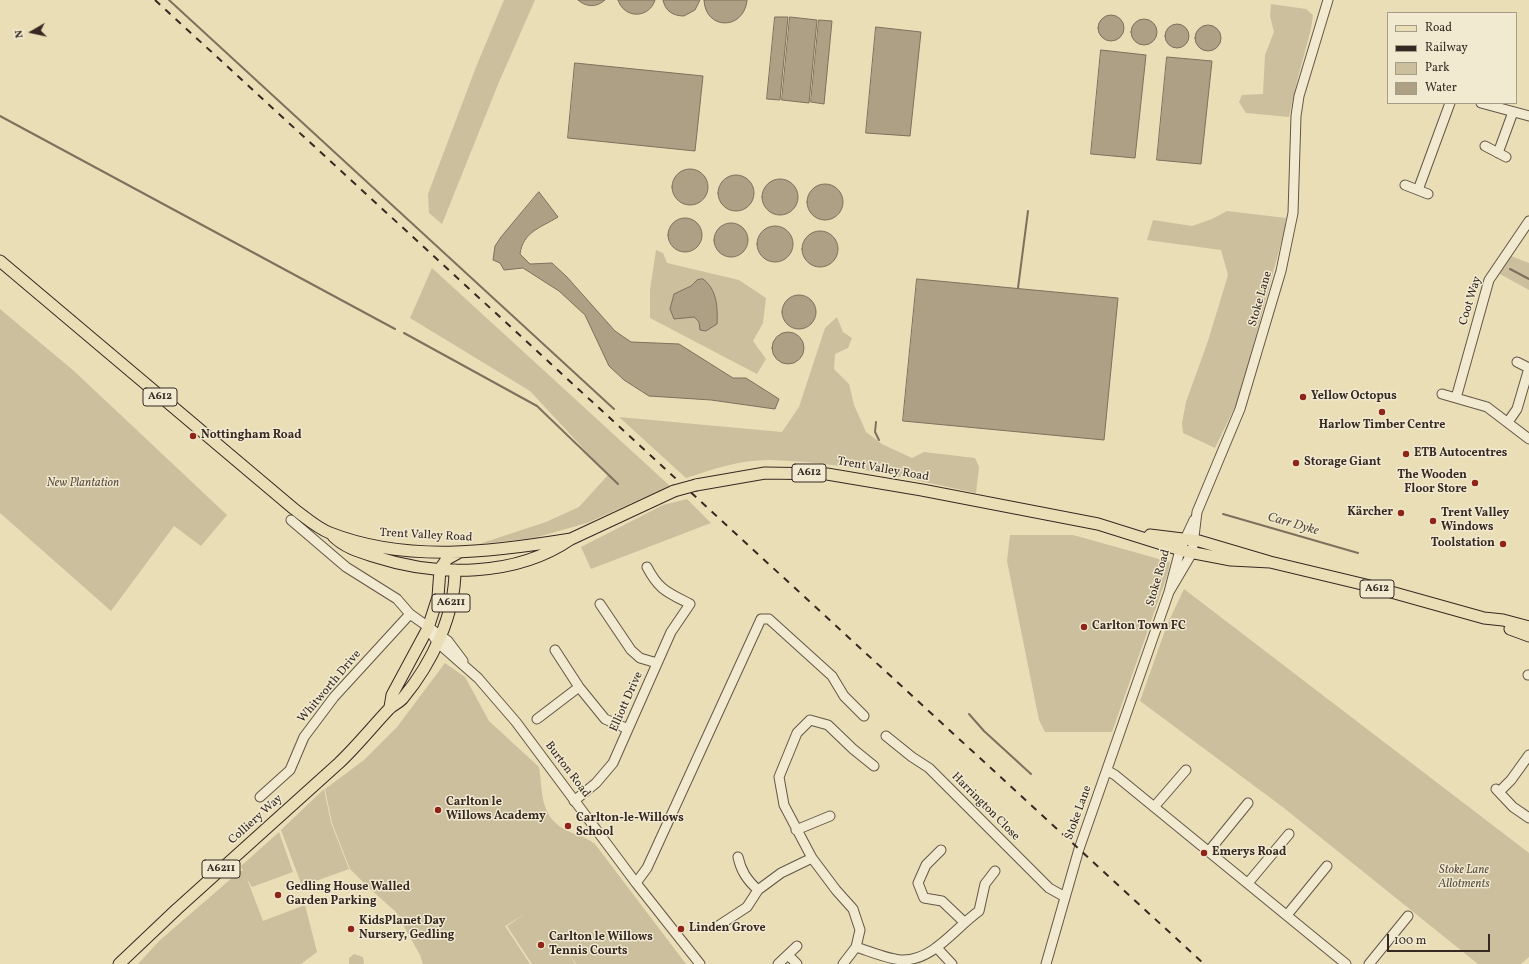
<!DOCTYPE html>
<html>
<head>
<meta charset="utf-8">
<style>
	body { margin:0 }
	#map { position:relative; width:1529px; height:964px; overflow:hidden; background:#eadeb7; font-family:Vollkorn,serif }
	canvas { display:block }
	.legend { position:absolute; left:1387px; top:12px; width:130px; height:92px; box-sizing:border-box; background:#f1ead0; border:1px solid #a69c8a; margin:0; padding:5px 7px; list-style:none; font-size:12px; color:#362822 }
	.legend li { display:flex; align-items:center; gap:8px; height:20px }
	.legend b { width:20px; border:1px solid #a69c8a }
	.north { position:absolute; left:12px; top:12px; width:40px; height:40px; -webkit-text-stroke:3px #f1ead0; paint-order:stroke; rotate:261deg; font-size:11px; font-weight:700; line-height:16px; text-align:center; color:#362822 }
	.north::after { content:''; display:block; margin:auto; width:14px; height:18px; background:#362822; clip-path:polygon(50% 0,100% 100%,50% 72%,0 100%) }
	.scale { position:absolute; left:1387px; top:934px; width:103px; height:18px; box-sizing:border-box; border:2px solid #362822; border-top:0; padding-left:5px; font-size:12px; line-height:14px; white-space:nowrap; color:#362822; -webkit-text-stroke:3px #f1ead0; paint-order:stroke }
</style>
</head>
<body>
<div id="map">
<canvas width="1529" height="964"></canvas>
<ul class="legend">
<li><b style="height:5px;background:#eadeb7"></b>Road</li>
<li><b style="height:5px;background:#362822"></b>Railway</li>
<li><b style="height:11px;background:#cbbf9e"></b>Park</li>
<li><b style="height:11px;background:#ada084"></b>Water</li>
</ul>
<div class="north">N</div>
<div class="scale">100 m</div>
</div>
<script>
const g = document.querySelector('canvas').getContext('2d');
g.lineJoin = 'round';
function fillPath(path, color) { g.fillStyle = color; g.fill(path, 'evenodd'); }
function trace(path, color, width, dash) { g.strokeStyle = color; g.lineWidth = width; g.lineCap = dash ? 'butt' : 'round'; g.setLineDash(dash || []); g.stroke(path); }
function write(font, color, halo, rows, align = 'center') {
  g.font = font + ' Vollkorn,serif'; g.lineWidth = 3; g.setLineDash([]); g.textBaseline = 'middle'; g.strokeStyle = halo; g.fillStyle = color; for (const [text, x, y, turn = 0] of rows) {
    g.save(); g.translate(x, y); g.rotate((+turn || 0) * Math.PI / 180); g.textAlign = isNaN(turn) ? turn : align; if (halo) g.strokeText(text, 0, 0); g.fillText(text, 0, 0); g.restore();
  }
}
fillPath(new Path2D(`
	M504 0H535L499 82 442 224 429 213 428 194 476 67Z
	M1271 4 1306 9 1313 15 1311 29 1297 81 1289 117 1246 113 1239 102 1242 95 1263 94 1265 55 1274 32 1270 16Z
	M1227 211 1286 218 1284 232 1239 398 1215 448 1183 433 1182 423 1186 402 1208 341 1228 275 1221 250 1147 240 1153 220 1192 226 1212 219Z
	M656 250 663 253 667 263 739 280 766 298 763 323 753 341 766 359 757 374 650 318V290Z
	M1511 256 1529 263V290L1498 273Z
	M432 268 670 486 587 523 534 538 479 544 546 522 579 507 608 475 530 391 410 318Z
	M0 309 74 371 227 515 201 546 174 526 111 611 0 513Z
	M837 317 843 332 852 338 848 348 835 354 834 369 849 384 854 405 866 432 882 444 912 458 924 452 975 458 979 467 976 493C908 479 838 461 769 460 740 460 713 469 686 478L619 417 782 432 799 407 825 328Z
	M687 499 711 523 591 569 581 547 663 505Z
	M1010 535H1073L1170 562 1168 573 1112 732H1045L1039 720 1007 561Z
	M1184 589 1529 853V957L1521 964H1478L1284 808 1140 701 1167 625Z
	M445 663 465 677 489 721 539 767C543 790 539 815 564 829 574 835 585 836 595 844L686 964H576L568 952 575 964H532L507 926 525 914 505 926 530 964H423L420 955 396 912 370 889 350 869 332 823 325 789 364 760 397 727Z
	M324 789 331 823 349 869 302 886 281 830Z
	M279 832 293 872 252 887 247 879 263 921 305 905 317 952 301 964H138L159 941 240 871H243L241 866Z
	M354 954 363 957 364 964H349V958Z`), '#cbbf9e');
const water = new Path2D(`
	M578 0H605C597 7 587 8 578 0Z
	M618 0H655C649 19 624 19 618 0Z
	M663 0H700L695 10 684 16C673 16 665 11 663 0Z
	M704 0H747V1C743 31 705 30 704 0Z
	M1098 28a13 13 0 1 1 26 0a13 13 0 1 1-26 0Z
	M775 17H788L780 100 767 99Z
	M790 17 817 20 809 103 782 100Z
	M1131 32a13 13 0 1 1 26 0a13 13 0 1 1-26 0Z
	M819 20 832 21 824 104 811 102Z
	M1165 36a12 12 0 1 1 24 0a12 12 0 1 1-24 0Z
	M1195 38a13 13 0 1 1 26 0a13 13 0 1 1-26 0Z
	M876 27 921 32 910 136 866 133Z
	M1101 50 1146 55 1135 158 1091 154Z
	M1167 57 1212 61 1201 164 1157 160Z
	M575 63 703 76 695 151 568 138Z
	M672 187a18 18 0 1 1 36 0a18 18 0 1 1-36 0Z
	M718 193a18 18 0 1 1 36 0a18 18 0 1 1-36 0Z
	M762 197a18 18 0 1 1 36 0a18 18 0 1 1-36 0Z
	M807 202a18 18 0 1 1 36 0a18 18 0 1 1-36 0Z
	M539 192 558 217C540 228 523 232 520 254L530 264 552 263 567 277 615 331 631 342 679 344 733 378H746L779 399 775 409 711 400 649 396 624 380 609 366 585 315 559 291 523 268 504 270 500 263 493 260 495 246 501 237Z
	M668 235a17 17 0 1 1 34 0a17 17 0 1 1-34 0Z
	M714 240a17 17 0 1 1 34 0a17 17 0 1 1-34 0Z
	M757 244a18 18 0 1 1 36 0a18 18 0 1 1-36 0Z
	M802 249a18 18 0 1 1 36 0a18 18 0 1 1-36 0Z
	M703 279C717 289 718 308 717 324L706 331 700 330 699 322 694 317 674 319 670 309 674 294 691 286 697 280Z
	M917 279 1118 298 1104 440 903 421Z
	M782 312a17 17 0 1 1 34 0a17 17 0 1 1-34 0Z
	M772 348a16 16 0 1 1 32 0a16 16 0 1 1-32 0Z`);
fillPath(water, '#ada084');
trace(water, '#7d705d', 1);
trace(new Path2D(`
	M169 0 614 409
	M0 116 395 329
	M1510 269 1529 279
	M1018 288 1028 211
	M404 333 537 406 618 484
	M876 422 875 432 879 440
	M1223 514 1358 553
	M969 714 984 731 1031 774`), '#7d705d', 2);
const minor = new Path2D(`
	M1481 103 1529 116
	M1485 146 1506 157
	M1498 153 1513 112
	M1405 185 1428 194
	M1418 190 1450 103
	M1517 362 1529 368
	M1442 394 1487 407 1529 439
	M1456 398 1489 280 1529 221
	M1508 422 1517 409 1529 368
	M291 520 346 567 397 599 410 614 448 641 463 661
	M1169 592 1192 553 1197 512 1240 409 1281 271 1293 213 1296 116 1299 96 1328 0
	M600 604 631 650 640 658 657 663
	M428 628 437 642 478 678 516 722 636 883 700 964
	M555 650 579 687 605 719 628 729
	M1528 675H1529
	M537 719 579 687
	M886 736 912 757 929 768 1049 888 1065 897
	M1108 771 1115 775 1346 964
	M1496 789 1513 807 1529 818
	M1499 792 1511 780 1529 755
	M260 797 290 770 304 737 334 697 410 614
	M574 801 596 783 613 763 671 632 690 604C667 592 659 590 647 567
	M1154 807 1186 770
	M796 830 830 816
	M941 850 926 865 918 883 924 898 942 901 964 922
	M1209 851 1248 803
	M738 857C741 871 747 880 758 890
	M636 883 647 868 761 619H769L832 676 844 696 864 716
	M1248 883 1289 834
	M1287 915 1327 866
	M718 926 747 907 758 890 781 873 812 858
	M856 947C869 951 890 960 903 960 934 960 955 928 979 911L985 884 995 871
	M937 948 952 964
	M788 955 797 964
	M778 964 797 946
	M843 964 856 947 860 930 853 909 836 890 812 858 784 805 779 777 797 733 810 720 828 725 853 749 874 766
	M1046 964 1079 849 1169 592 1180 550 1194 520
	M1369 964 1408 916`);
const major = new Path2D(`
	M0 261 294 509C305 517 317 528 330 533 406 563 492 552 571 539
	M696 485 765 473 827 474 922 490 1098 524 1184 551 1231 560 1270 562
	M1150 535 1199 541 1270 562 1366 585 1484 618 1503 620 1529 627
	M333 536C345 548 360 552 376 557 438 577 516 577 571 539L674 491
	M1510 629 1529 636
	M390 707 392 695 428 628 438 597 440 569 447 559 458 553
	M119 964 177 909 339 763C357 746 372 727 389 709 393 705 400 702 403 698 432 663 455 615 455 570`);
trace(minor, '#635647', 11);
trace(major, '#362822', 13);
trace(minor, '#f1ead0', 9);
trace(major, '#eadeb7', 11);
trace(new Path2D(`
	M155 0 1204 964`), '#362822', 2, [7, 7]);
const majorBridge = new Path2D(`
	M674 491 696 485`);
trace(majorBridge, '#362822', 13, []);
trace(majorBridge, '#eadeb7', 11);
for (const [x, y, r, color] of [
	[1303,397,4,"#8f2418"],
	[1382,412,4,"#8f2418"],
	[193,436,4,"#8f2418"],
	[1406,454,4,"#8f2418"],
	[1296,463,4,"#8f2418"],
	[1475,483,4,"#8f2418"],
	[1401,513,4,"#8f2418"],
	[1433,521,4,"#8f2418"],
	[1503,544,4,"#8f2418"],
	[1084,627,4,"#8f2418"],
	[438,810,4,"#8f2418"],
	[568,826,4,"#8f2418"],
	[1204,853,4,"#8f2418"],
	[278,895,4,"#8f2418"],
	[351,929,4,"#8f2418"],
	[681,929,4,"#8f2418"],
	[541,945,4,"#8f2418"]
]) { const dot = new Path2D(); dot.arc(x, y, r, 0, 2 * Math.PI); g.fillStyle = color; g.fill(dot); trace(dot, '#f1ead0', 1.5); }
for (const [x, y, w] of [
	[160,397,34],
	[809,473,34],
	[1377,589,34],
	[451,603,38],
	[221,869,38]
]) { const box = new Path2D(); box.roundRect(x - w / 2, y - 9, w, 18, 3); g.fillStyle = '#f1ead0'; g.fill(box); trace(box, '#362822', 1); }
write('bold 11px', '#362822', null, [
	["A612",160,397],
	["A612",809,473],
	["A612",1377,589],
	["A6211",451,603],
	["A6211",221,869]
]);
write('12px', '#362822', '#f1ead0', [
	["Stoke Lane",1261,299,-74],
	["Coot Way",1471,301,-73],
	["Trent Valley Road",883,470,10],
	["Trent Valley Road",426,536,3],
	["Stoke Road",1159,578,-74],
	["Whitworth Drive",330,687,-50],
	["Elliott Drive",627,702,-66],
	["Burton Road",567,770,53],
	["Harrington Close",985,807,45],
	["Stoke Lane",1079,813,-70],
	["Colliery Way",256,820,-42]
]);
write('bold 12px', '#362822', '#f1ead0', [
	["Yellow Octopus",1311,397],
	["Harlow Timber Centre",1382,426,"center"],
	["Nottingham Road",201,436],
	["ETB Autocentres",1414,454],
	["Storage Giant",1304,463],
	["The Wooden",1467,476,"right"],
	["Floor Store",1467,490,"right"],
	["Kärcher",1393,513,"right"],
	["Trent Valley",1441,514],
	["Windows",1441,528],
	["Toolstation",1495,544,"right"],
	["Carlton Town FC",1092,627],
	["Carlton le",446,803],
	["Willows Academy",446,817],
	["Carlton-le-Willows",576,819],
	["School",576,833],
	["Emerys Road",1212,853],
	["Gedling House Walled",286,888],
	["Garden Parking",286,902],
	["KidsPlanet Day",359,922],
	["Nursery, Gedling",359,936],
	["Linden Grove",689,929],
	["Carlton le Willows",549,938],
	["Tennis Courts",549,952]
], 'left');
write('italic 12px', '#5b4e41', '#f1ead0', [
	["New Plantation",83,484],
	["Stoke Lane",1464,871],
	["Allotments",1464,885]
]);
write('italic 13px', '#5a4c3f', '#f1ead0', [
	["Carr Dyke",1293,525,16]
]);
</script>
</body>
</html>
